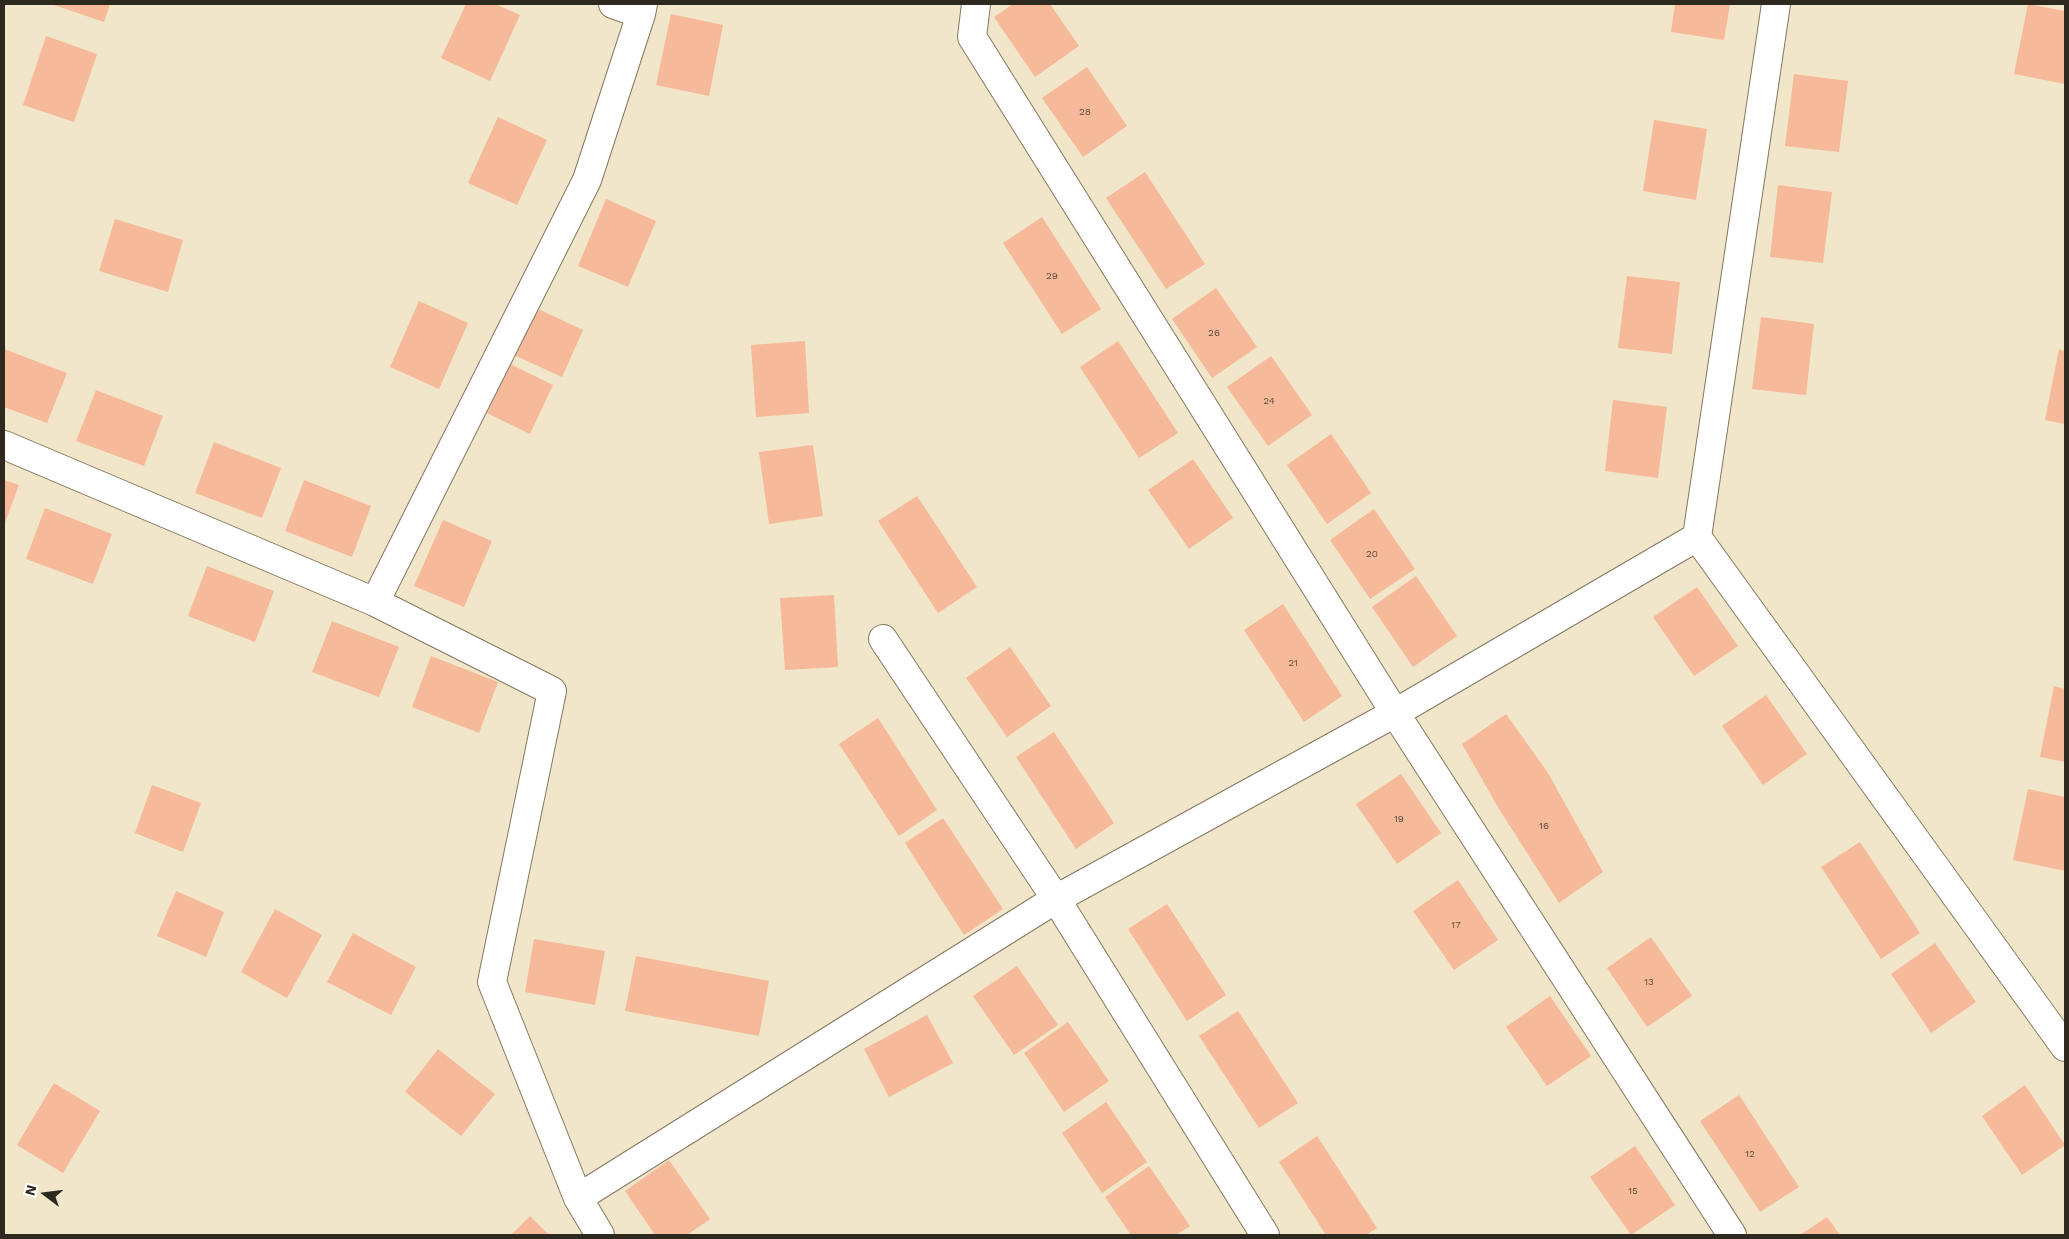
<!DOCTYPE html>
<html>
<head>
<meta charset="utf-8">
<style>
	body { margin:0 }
	#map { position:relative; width:2069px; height:1239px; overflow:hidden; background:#f1e6c9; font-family:"Work Sans",sans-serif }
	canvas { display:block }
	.frame { position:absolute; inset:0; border:5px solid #2d291e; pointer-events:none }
	.north { position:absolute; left:20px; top:1169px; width:50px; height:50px; -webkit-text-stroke:4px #fff; paint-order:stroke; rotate:285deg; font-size:14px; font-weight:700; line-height:20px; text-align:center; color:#2d291e }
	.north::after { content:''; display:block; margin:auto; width:18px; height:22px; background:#2d291e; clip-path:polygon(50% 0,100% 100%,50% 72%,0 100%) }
</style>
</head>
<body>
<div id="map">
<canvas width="2069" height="1239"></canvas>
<div class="frame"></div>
<div class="north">N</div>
</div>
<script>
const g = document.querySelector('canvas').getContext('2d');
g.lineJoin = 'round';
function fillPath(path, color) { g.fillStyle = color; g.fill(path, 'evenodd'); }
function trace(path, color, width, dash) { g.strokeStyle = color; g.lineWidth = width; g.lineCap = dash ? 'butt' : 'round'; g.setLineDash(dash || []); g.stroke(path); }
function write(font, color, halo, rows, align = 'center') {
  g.font = font + ' "Work Sans",sans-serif'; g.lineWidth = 4.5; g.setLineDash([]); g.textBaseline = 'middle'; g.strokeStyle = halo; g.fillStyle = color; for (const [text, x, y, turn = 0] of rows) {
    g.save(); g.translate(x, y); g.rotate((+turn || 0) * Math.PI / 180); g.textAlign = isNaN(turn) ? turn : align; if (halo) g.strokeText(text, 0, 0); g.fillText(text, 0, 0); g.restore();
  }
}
fillPath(new Path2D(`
	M51 4H110L104 22Z
	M466 4H495L520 15 490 81 441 58Z
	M1013 4H1050L1079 46 1035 77 994 17Z
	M1675 4H1730L1724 40 1671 32Z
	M2028 4 2065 11V84L2014 74Z
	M671 14 723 25 709 96 656 85Z
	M46 36 97 54 74 122 23 105Z
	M1087 67 1127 126 1083 157 1042 98Z
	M1794 74 1848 81 1839 152 1785 146Z
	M498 117 547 140 517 205 468 183Z
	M1654 120 1707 129 1696 200 1643 191Z
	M1145 172 1205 264 1166 289 1106 198Z
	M1778 185 1832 192 1823 263 1770 257Z
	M606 199 656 221 628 287 578 266Z
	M1042 217 1101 309 1062 334 1003 243Z
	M115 219 183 240 168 292 99 271Z
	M1627 276 1680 282 1672 354 1618 348Z
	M1216 288 1257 347 1212 378 1172 319Z
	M419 301 468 323 439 389 390 367Z
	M536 308 583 330 562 377 514 355Z
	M1761 317 1814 324 1806 395 1752 389Z
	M805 341 809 413 756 417 751 345Z
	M1118 341 1178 433 1139 458 1080 367Z
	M4 349 67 373 47 423 4 407Z
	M2059 349 2065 351V424L2045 420Z
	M1271 356 1312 415 1268 446 1227 387Z
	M510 364 553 385 530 434 487 413Z
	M96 390 163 416 144 466 76 441Z
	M1613 400 1667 407 1658 478 1605 471Z
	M1331 434 1371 493 1327 524 1287 465Z
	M214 442 281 468 262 518 195 493Z
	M813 445 823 516 769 524 759 452Z
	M1193 459 1233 518 1189 549 1148 490Z
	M4 480 19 485 4 525Z
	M304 480 371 506 352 557 285 531Z
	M917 496 977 587 938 613 878 521Z
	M45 508 112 534 93 584 26 559Z
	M1374 509 1415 569 1370 599 1330 540Z
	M443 520 492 541 464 607 414 586Z
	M207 566 274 591 255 642 188 616Z
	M1416 576 1457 636 1413 667 1372 607Z
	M1697 587 1738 646 1694 676 1653 617Z
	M834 595 838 667 785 670 780 598Z
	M1283 604 1342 696 1304 722 1244 630Z
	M332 621 399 647 379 697 312 672Z
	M1010 647 1051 706 1007 737 966 678Z
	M431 656 498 682 479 733 412 707Z
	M2054 686 2065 689V762L2040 757Z
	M1766 695 1807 754 1763 785 1722 726Z
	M1506 714 1548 773 1603 872 1559 903 1499 809 1462 744Z
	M878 718 937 810 899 836 839 744Z
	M1054 732 1114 823 1076 849 1016 757Z
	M1401 774 1441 833 1397 864 1356 804Z
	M152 785 201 803 183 852 135 833Z
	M2028 789 2065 797V871L2013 860Z
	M943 818 1003 909 964 935 905 843Z
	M1860 842 1920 933 1881 959 1821 867Z
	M1458 880 1498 940 1454 970 1413 911Z
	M176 891 224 912 206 957 157 936Z
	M1167 904 1226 995 1187 1021 1128 929Z
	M275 909 322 935 287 998 241 972Z
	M353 933 416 967 391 1015 327 982Z
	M1651 937 1692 996 1647 1027 1607 968Z
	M534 939 605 951 595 1005 525 992Z
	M1935 943 1976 1002 1931 1033 1891 974Z
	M636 956 769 981 759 1036 625 1011Z
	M1017 966 1058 1025 1014 1055 973 996Z
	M1550 996 1591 1056 1547 1086 1506 1027Z
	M1238 1011 1298 1103 1259 1128 1199 1036Z
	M927 1015 953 1063 889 1097 864 1049Z
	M1068 1022 1109 1081 1064 1112 1024 1053Z
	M438 1049 495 1094 461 1136 405 1092Z
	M54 1083 100 1111 63 1173 17 1145Z
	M2025 1085 2065 1145 2022 1175 1982 1116Z
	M1739 1095 1799 1187 1760 1212 1700 1121Z
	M1106 1102 1147 1162 1102 1193 1062 1133Z
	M1317 1136 1377 1228 1366 1235H1326L1279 1162Z
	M1635 1146 1675 1205 1631 1235 1590 1177Z
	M669 1160 710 1219 687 1235H655L625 1191Z
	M1149 1166 1190 1226 1176 1235H1131L1105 1197Z
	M530 1216 549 1235H511Z
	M1827 1217 1840 1235H1800Z`), '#f6b999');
const minor = new Path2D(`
	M613 4 641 14
	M976 4 972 37 1395 713 1732 1235
	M1776 4 1697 537 2065 1047
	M4 445 375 602 552 691 492 982 578 1198 600 1235
	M375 602 587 180 641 14 643 4
	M883 639 1056 899 1265 1235
	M578 1198 1056 899 1395 713 1697 537`);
trace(minor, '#837960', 30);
trace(minor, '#fff', 28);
write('10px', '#5f4d3d', null, [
	["28",1085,112],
	["29",1052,276],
	["26",1214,333],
	["24",1269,401],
	["20",1372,554],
	["21",1293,663],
	["19",1399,819],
	["16",1544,826],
	["17",1456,925],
	["13",1649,982],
	["12",1750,1154],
	["15",1633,1191]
]);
</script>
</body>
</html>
